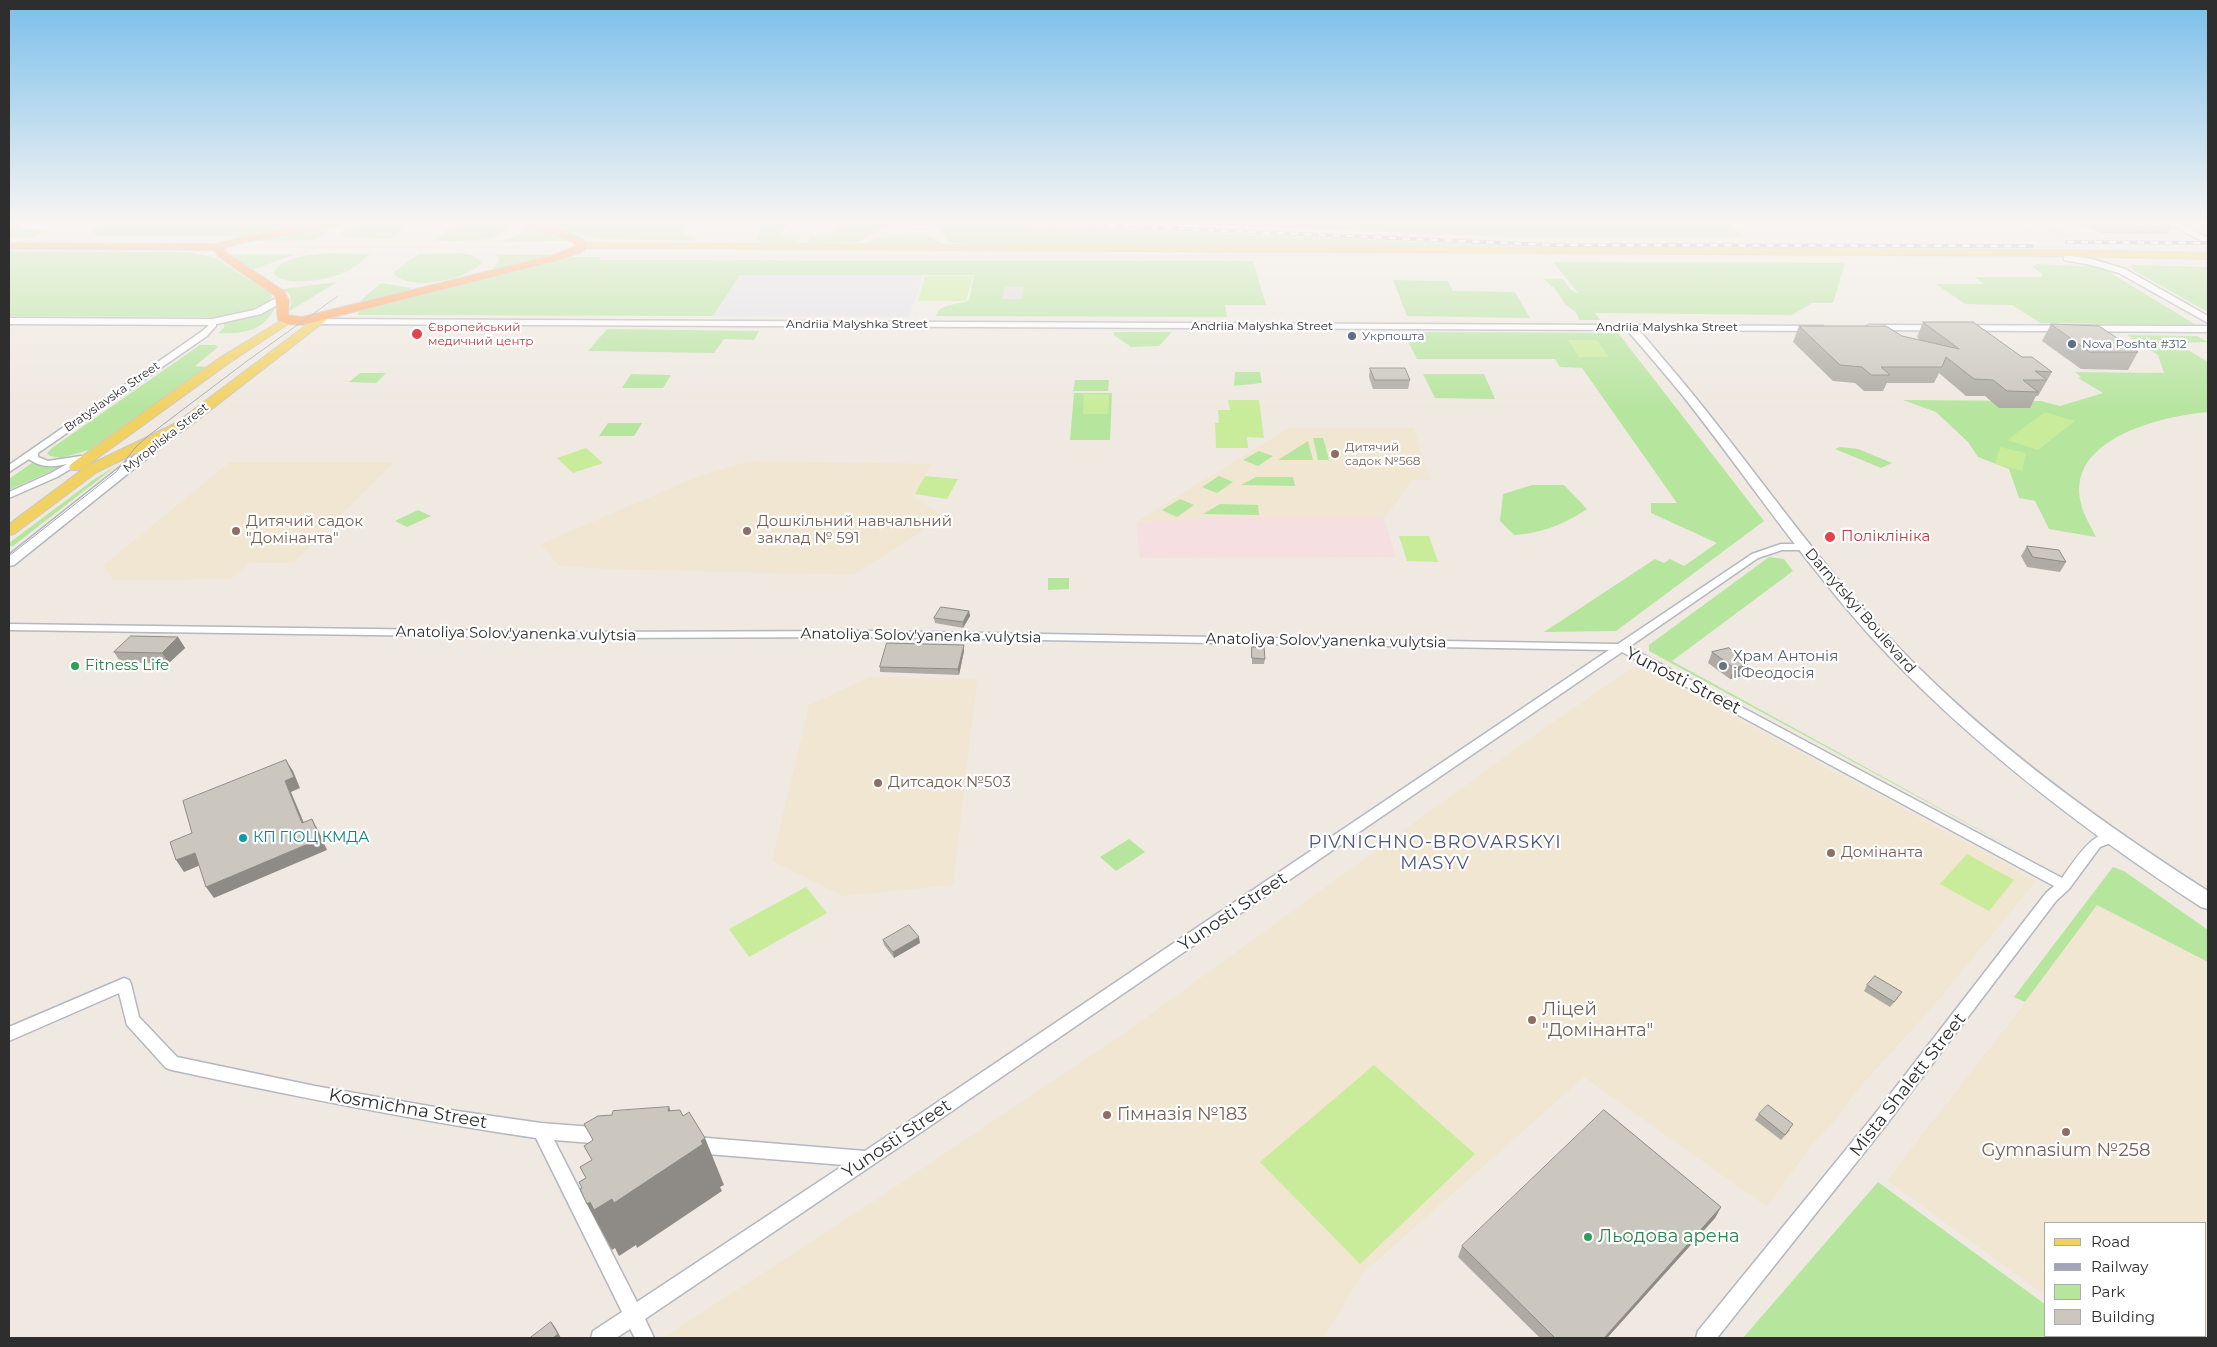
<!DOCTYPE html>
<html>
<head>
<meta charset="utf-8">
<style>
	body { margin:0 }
	#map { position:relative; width:2217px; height:1347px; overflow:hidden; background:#efe9e1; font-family:Montserrat,sans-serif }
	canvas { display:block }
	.frame { position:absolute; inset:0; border:10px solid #2e2e2e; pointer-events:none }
	.legend { position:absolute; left:2044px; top:1222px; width:162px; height:115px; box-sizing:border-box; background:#fff; border:1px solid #ababab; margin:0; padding:6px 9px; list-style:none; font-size:15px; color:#2e2e2e }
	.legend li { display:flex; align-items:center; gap:10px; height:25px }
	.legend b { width:25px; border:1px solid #ababab }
</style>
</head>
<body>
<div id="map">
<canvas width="2217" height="1347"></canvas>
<div class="frame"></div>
<ul class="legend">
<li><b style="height:6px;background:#f2d163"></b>Road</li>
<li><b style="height:6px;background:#a3a6b8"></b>Railway</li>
<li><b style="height:14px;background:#b6e59e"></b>Park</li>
<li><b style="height:14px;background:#cbc7bf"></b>Building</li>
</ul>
</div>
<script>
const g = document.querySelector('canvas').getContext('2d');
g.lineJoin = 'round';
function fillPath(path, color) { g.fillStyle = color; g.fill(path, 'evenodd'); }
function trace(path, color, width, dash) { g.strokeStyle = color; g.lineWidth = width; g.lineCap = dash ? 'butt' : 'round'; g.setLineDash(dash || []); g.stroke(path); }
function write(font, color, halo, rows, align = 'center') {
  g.font = font + ' Montserrat,sans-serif'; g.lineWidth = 4.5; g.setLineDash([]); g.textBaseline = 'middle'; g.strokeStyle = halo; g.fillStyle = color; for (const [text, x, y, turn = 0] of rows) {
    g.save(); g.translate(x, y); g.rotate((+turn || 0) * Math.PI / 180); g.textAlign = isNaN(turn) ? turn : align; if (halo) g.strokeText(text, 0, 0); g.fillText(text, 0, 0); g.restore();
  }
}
fillPath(new Path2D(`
	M740 275H923L909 317 713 316Z`), '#e3e1e8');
fillPath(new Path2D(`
	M1289 428H1414L1430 480H1412L1384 518 1219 517 1136 522Z
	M750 461 931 464 913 496 944 517 853 575 610 569 559 566 541 544 697 477Z
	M230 462H394L293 563H249L231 579 113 580 104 565Z
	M1646 669 2036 881 1930 1010 1865 1081 1831 1125 1810 1147 1767 1207 1584 1077 1363 1273 1323 1338H663L877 1199 1129 1030 1539 732 1629 670Z
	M870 677 977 679 953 885 842 896 772 861 809 705Z
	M2097 905 2208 962V1338H2103L2099 1336H2206V1223H2046V1296L1887 1180 2022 1007Z`), '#f0e6d1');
fillPath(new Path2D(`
	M1219 517 1384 518 1396 557 1140 558 1136 522Z`), '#f5dfe0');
fillPath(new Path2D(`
	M9 222H26L16 228 50 230 33 237H9Z
	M106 222H326L242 236H98L90 232Z
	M369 222H399L406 227 390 239 346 238 339 233 352 227Z
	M467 222H505L509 225V229C487 244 459 241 434 241L450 228Z
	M542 222H692L682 234 697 237 694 241 601 239 580 235Z
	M763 222H949L1525 246H1028L953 243 948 241 936 226 893 224 858 242 810 243 808 242 810 236H831L839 224 788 223 779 236H801L795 244 763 243 756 240Z
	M1140 222H1728L1745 237H1508Z
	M528 226 570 241 501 242 519 234 524 227Z
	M329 228 320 238 314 240 255 241Z
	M925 236 931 237 943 245H863L880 237Z
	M9 251 187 252 214 257 270 293 272 297C266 313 237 314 222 317L9 316Z
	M327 253 370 254C363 260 356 266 348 271 332 279 285 289 273 273 281 257 311 255 327 253Z
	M461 253 472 255 482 262C470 280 407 292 393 273L418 254Z
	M229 254H295L253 270Z
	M496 254 558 255 491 270 498 263 499 258Z
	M572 257H601L600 260 1253 261 1266 305H1225L1227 317 936 316C940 302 959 306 969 300L974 275H740L713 316 358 315V311Z
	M1553 262 1845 263 1833 303H1812L1792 315 1596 313 1593 310 1600 320H1579L1576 312 1565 304 1554 287H1552L1544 279H1563L1571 290 1579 294Z
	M2037 264 2101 267 2196 325 2040 323 2012 305 1965 304 1936 284H1984L1975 277H2042V274L2033 267Z
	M2131 265 2208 267V312L2133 270Z
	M1393 280 1448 281 1453 291 1515 292 1530 318 1407 316Z
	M337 282 288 312 291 305 290 295 283 289Z
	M381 283 411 288 412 290 358 303Z
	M275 308C262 332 243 334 218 333L224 328V323L257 315Z
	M607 329 759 331 754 340 724 339 714 353 588 351Z
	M1114 332H1172L1159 346 1131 347 1114 335Z
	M1403 332 1618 333 1764 521 1616 631 1544 632 1655 559 1664 563 1670 559 1684 566 1717 543 1651 513V503H1677L1582 368 1560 367 1555 359H1417Z
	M2127 335 2197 336 2208 342 2176 343 2208 362V412C2163 416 2070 437 2080 499 2082 512 2090 525 2096 537L2049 529 2035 501 2019 498 2009 469 1978 457 1968 442 1936 412 1903 400 2041 401 2060 406 2103 393 2078 378 2081 377 2075 372 2164 373 2158 355Z
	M200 345H215L218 347 195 366 206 367 89 450 61 458 50 456 47 453 52 448Z
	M1235 372H1260L1262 383 1234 386Z
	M360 373H386L376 383 349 382Z
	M631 374 671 375 663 388H622Z
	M1423 374H1484L1495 399 1435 398Z
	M1075 380H1109L1108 391H1073Z
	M1074 393H1112L1110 440H1070Z
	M608 423H642L634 436H599Z
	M1313 438H1323L1329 460H1318Z
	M1308 441 1313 460H1278Z
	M1840 447 1858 449 1892 463 1881 468 1835 449Z
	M1259 451 1273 456 1258 466 1243 460Z
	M32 463 48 466 69 463 9 490V479Z
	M116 466 13 546H9V543L96 478Z
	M1219 476 1233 482 1217 493 1202 487Z
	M1256 477H1293L1295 486 1241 485Z
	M1532 485H1564L1587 509C1562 525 1543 533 1514 535L1500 521 1503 494Z
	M1180 499 1194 505 1177 517 1162 510Z
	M1220 504 1258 505 1259 515 1203 514Z
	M418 510 431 516 407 527 395 521Z
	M1769 557 1784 559 1793 571 1672 661 2038 862 1649 651V645Z
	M1048 578H1069V589L1048 590Z
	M1129 839 1145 852 1116 871 1100 857Z
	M2113 867 2124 871 2208 930V962L2097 905 2025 1002 2014 997Z
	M1878 1182 2046 1305V1336H2088L2092 1338H1743Z`), '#b6e59e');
fillPath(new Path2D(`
	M925 276H973L966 301H918Z
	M1568 340H1597L1609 357H1579Z
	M1084 394 1109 395 1108 414H1083Z
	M1228 400H1259L1264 438 1247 437 1248 448H1216L1215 423H1219L1218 410H1230Z
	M2045 412 2075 421 2038 450 2007 440Z
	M2000 447 2026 453 2022 471 1995 464Z
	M586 448 603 463 573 473 557 458Z
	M925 476 958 479 947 499 915 494Z
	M1399 536H1429L1438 562 1407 561Z
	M1967 854 2014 880 1989 911 1940 884Z
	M806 887 827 913 749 957 729 929Z
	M1374 1065 1475 1154 1360 1264 1260 1162Z`), '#c9ec9a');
fillPath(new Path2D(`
	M2002 222H2067L2064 225 2054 226 2073 238H2061L2038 225H2025L2043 236H2035L2014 224Z
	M1004 287H1024L1022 299H1002Z`), '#dfdcd8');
const street = new Path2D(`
	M1936 222H2016L2013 224H1939Z
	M209 320H215L216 326 207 336 38 453V457L48 461 81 456 85 459 84 461 57 477 9 498V492L51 473 67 464C54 467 40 468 29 459L9 472V465L201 332 208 326Z
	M1781 544H1804L1809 547 1804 550H1782L1758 558 1629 647 2062 878C2074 862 2094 826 2118 834L2120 837 2118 840 2100 847 2069 889 2056 901 1886 1125 1717 1338H1696L1698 1331 1875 1114 2046 893 2054 886 1622 652 911 1139 645 1319 654 1338H635L630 1329 616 1338H591L593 1331 622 1312 536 1138C414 1120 293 1096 172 1070L166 1068 127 1025 119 993 9 1041V1027L124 978 129 980 131 984 139 1017 177 1057 315 1086 457 1111 541 1123 605 1128 611 1131 613 1136 611 1141 605 1144 554 1140 637 1302 844 1165 695 1153 689 1151 687 1145 689 1139 695 1137 865 1151 1609 650 869 637 588 638 9 630V624L588 632 869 631 1618 644 1752 554Z`);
const secondary = new Path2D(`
	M2165 222H2176L2208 238V244Z
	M2067 255 2092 259 2125 269 2208 316V323L2119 273 2091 265 2064 260V256Z
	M282 295 286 296V300L261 314 212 325 9 324V318L212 319 254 310Z
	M316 319 1823 326 1824 328 1819 331 1639 330C1656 351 1674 371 1691 392 1756 472 1814 556 1884 632 1976 732 2093 818 2208 891V909L2201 907C2083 830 1969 743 1873 639 1804 563 1747 477 1683 396 1665 374 1646 352 1627 330L312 324 311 322Z
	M1869 325 2208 326V332L1865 330 1864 328Z
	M177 424 183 428 181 431 14 565 9 566V555L173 425Z`);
const primary = new Path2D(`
	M583 243 2058 250 2208 253V259L2058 256 580 248 578 246Z
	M325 313 331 316 329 318 186 429 97 472 14 534 9 535V524L87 466 176 423 321 314Z
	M287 317 293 320 291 322 229 363 81 470H71L69 467 71 464 221 357Z`);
const highway = new Path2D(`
	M324 222H349L344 225 245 242 224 248 227 253 284 291 289 301 288 315 302 317 554 255 576 246 573 242 520 222C539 222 577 230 589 246L581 252 562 259 302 325 287 324 278 320 275 296 219 257 214 250 9 249V243L216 244 245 236Z`);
trace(street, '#b4b7c1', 3);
trace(secondary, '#b4b7c1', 3);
trace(primary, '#c9c9c9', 2);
trace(highway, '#c9c9c9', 2);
fillPath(street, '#fff');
fillPath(secondary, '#fff');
fillPath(primary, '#f2d163');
fillPath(highway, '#ffa35c');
trace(new Path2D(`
	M9 556 116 472 135 448 148 436 247 361 338 296`), '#a3a6b8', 1);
const rail = new Path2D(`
	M1025 222 1552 245 2032 246
	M2067 242 2208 243`);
trace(rail, '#a3a6b8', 4);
trace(rail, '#fff', 2.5, [7]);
fillPath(new Path2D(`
	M2069 222H2162L2171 227 2167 234 2101 233 2091 228Z
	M1923 322 2022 357 2052 372 2038 396H2036L2030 408H1999L1985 396H1966L1939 373 1934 383H1887L1883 391H1864L1855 383 1833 381 1793 342 1799 326 1902 336 1920 340 1917 337Z
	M2051 324 2138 352 2128 370 2081 369 2042 341Z
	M1370 368 1410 380 1408 389H1373L1369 377Z
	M2027 546 2066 562 2060 572 2027 567 2021 556Z
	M969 611 970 616 963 628 935 623 934 618Z
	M178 637 185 648 169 663H121L114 652Z
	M1252 647 1265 659 1264 664H1252Z
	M1729 648 1743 676 1730 679 1708 663 1712 652Z
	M964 651 959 675 880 672V667Z
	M883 940 920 943 894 958 884 945Z
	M1867 985 1898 998 1890 1007 1864 991Z
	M1759 1114 1790 1130 1781 1140 1755 1120Z
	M1721 1207 1715 1218 1607 1338H1540L1458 1257 1462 1246Z`), '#afaba4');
fillPath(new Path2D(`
	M969 611 970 616 963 628V622Z
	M178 637 185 648 169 663 162 653Z
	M964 645V651L959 675 958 669Z
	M1748 665 1743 676 1730 679 1734 668Z
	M286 760 293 771 300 788 291 792 309 835 302 823 285 781Z
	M312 819 318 830 327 850 214 898 206 887Z
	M195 853 203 864 184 872 176 860Z
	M919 937 920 943 894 958 893 952Z
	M669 1107 688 1154 701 1141 705 1138 724 1185 720 1187 722 1191 637 1248 636 1245 619 1256 615 1248 612 1250 587 1204 590 1202 612 1199 668 1111Z
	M1721 1207 1715 1218 1607 1338H1604Z
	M551 1322 555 1327 561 1338H553Z`), '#8e8b86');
const building = new Path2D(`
	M2099 222H2162L2171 227 2105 225Z
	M1923 322H1973L2022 357H2032L2052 372 2035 371 2047 380H2023L2038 392 2007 391 1993 380 1974 379 1946 357 1942 367H1881L1890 375H1871L1862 367 1840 365 1799 326H1886L1902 336 1959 349Z
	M2051 324 2099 326 2138 352H2090Z
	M1370 368H1405L1410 380H1375Z
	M2027 546 2059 550 2066 562 2033 557Z
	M941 607 969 611 963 622 934 618Z
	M131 636 178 637 162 653 114 652Z
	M887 643 964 645 958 669 880 667Z
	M1252 647H1264L1265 659 1252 658Z
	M1729 648 1748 665 1734 668 1712 652Z
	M286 760 294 777 285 781 302 823 312 819 320 839 206 887 195 853 176 860 170 842 192 833 183 801Z
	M909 925 919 937 893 952 883 940Z
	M1875 976 1902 992 1894 1002 1867 985Z
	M1768 1105 1793 1124 1785 1135 1759 1114Z
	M669 1107 668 1111 680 1110 683 1116 689 1112 705 1138 701 1141 703 1144 614 1203 612 1199 594 1210 590 1202 587 1204 580 1189 582 1188 579 1182 586 1178 580 1167 592 1160 584 1146 593 1140 584 1124 598 1116 612 1115 613 1111Z
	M1604 1110 1721 1207 1604 1338H1555L1462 1246Z
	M551 1322 558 1334 553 1338H530Z`);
fillPath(building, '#cbc7bf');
trace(building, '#8e8b86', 1);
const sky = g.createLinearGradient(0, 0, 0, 411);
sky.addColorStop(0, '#7abfeb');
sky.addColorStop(0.54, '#f8f5f2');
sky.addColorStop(1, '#f8f5f200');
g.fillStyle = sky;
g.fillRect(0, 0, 2217, 411);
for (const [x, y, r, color] of [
	[417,334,6,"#e0444e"],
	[1352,336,5,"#5c6f8a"],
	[2072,344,5,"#5c6f8a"],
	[1335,454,5,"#8d6e63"],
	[236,531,5,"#8d6e63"],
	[747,531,5,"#8d6e63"],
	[1830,537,6,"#e0444e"],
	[75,666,5,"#2e9e5b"],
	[1723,666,5,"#6b7280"],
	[878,783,5,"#8d6e63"],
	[243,838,5,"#0f9aa8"],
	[1831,853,5,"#8d6e63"],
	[1532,1020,5,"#8d6e63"],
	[1107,1115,5,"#8d6e63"],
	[2066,1132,5,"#8d6e63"],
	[1588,1237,5,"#2e9e5b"]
]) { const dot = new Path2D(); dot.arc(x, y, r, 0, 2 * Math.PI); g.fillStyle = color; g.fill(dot); trace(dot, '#fff', 2); }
write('12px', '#2e2e2e', '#fff', [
	["Andriia Malyshka Street",857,324],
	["Andriia Malyshka Street",1262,326],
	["Andriia Malyshka Street",1667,327],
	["Bratyslavska Street",112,397,-35],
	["Myropilska Street",166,438,-38]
]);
write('12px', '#be3a42', '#fff', [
	["Європейський",428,327],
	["медичний центр",428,341]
], 'left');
write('12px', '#4e5e75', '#fff', [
	["Укрпошта",1362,336],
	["Nova Poshta #312",2082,344]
], 'left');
write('12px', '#785e54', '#fff', [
	["Дитячий",1345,447],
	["садок №568",1345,461]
], 'left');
write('15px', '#785e54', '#fff', [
	["Дитячий садок",246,522],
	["\"Домінанта\"",246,539],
	["Дошкільний навчальний",757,522],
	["заклад № 591",757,539],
	["Дитсадок №503",888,783],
	["Домінанта",1841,853]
], 'left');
write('15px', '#be3a42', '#fff', [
	["Поліклініка",1841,537]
], 'left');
write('15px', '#2e2e2e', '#fff', [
	["Darnytskyi Boulevard",1860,611,49],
	["Anatoliya Solov'yanenka vulytsia",516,634,1],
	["Anatoliya Solov'yanenka vulytsia",921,636,1],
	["Anatoliya Solov'yanenka vulytsia",1326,641,1]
]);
write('15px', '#5b616d', '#fff', [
	["Храм Антонія",1733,657],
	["і Феодосія",1733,674]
], 'left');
write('15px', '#27864d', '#fff', [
	["Fitness Life",85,666]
], 'left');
write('15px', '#0d838f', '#fff', [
	["КП ГІОЦ КМДА",253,838]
], 'left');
write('18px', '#2e2e2e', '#fff', [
	["Yunosti Street",1683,681,27],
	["Yunosti Street",1233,912,-34],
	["Mista Shalett Street",1908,1085,-52],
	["Kosmichna Street",408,1109,10],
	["Yunosti Street",897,1139,-34]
]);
g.letterSpacing = '1px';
write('18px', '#4d5680', '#fff', [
	["PIVNICHNO-BROVARSKYI",1435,843],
	["MASYV",1435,864]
]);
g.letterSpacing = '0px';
write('18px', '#785e54', '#fff', [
	["Ліцей",1542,1010],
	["\"Домінанта\"",1542,1031],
	["Гімназія №183",1117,1115],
	["Gymnasium №258",2066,1151,"center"]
], 'left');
write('18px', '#27864d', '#fff', [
	["Льодова арена",1598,1237]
], 'left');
</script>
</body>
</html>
